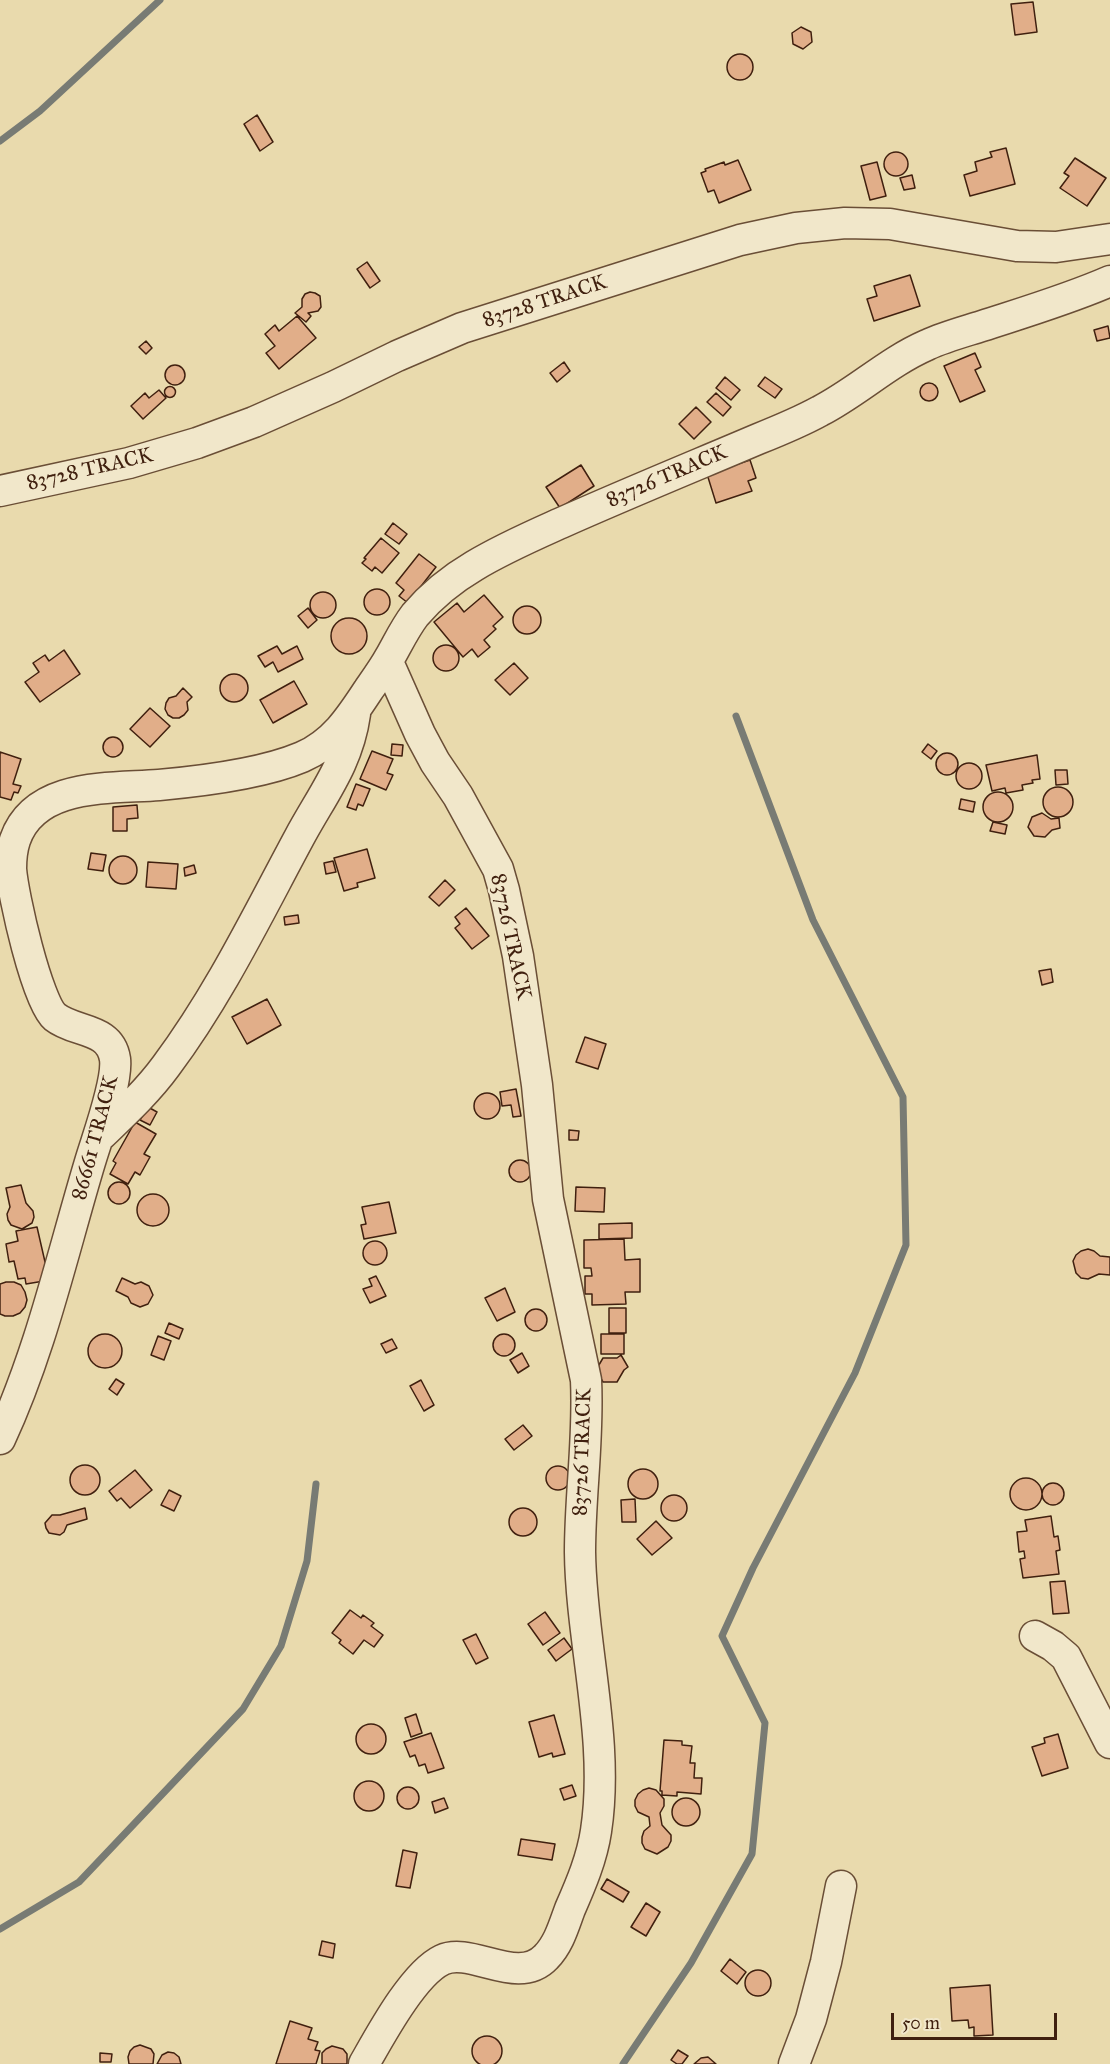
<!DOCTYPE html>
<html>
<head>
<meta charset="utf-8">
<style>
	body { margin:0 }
	#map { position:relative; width:1110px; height:2064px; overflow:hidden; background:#e9daad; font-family:"IM FELL Great Primer",serif }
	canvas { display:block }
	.scale { position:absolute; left:891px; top:2013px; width:166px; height:27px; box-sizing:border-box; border:3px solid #40200f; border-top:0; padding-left:8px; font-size:18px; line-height:21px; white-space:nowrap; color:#40200f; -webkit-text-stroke:4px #f1e7ca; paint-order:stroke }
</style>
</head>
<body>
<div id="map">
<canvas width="1110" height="2064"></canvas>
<div class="scale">50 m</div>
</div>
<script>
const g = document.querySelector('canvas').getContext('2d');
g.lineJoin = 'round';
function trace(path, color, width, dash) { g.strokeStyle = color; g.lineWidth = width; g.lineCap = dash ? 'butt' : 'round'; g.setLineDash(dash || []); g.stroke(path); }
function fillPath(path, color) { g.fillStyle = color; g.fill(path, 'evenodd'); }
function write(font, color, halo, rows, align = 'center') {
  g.font = font + ' "IM FELL Great Primer",serif'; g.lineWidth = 4.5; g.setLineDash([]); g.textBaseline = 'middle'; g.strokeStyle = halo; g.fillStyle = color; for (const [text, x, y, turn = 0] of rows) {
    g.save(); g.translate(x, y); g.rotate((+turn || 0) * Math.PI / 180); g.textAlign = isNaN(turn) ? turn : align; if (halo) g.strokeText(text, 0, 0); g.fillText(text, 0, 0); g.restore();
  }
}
trace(new Path2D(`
	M0 141 40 111 160 0
	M0 1929 79 1882 243 1709 281 1646 307 1561 316 1484
	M623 2064 691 1963 752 1854 765 1723 722 1636 753 1568 855 1373 906 1245 903 1097 813 920 736 716`), '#787b74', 7);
const building = new Path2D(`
	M1033 2 1037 32 1015 35 1011 4Z
	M801 27 811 32 812 42 803 49 793 44 792 33Z
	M727 67a13 13 0 1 1 26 0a13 13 0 1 1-26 0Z
	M257 115 273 142 260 151 244 124Z
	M1006 148 1015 184 970 196 964 175 977 171 975 162 992 157 990 152Z
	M884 164a12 12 0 1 1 24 0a12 12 0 1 1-24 0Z
	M1075 158 1106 178 1087 206 1060 188 1069 176 1064 173Z
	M738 160 751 190 719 203 714 190 708 192 701 173 706 171 705 169 724 162 725 165Z
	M877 162 886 196 870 200 861 166Z
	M912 175 915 188 904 190 900 178Z
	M367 262 380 281 370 288 357 269Z
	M910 275 920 306 874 321 867 299 877 296 874 286Z
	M310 292 315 293 320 296 321 307 318 311 308 313 311 316 306 322 295 313 302 307V299L305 294Z
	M297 316 316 338 279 369 266 353 275 346 265 334 275 325 279 331Z
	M1108 326 1110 338 1097 341 1094 330Z
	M146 341 152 348 146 354 139 347Z
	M975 353 981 367 975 370 985 391 960 402 944 366Z
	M564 362 570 371 557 382 550 373Z
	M165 375a10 10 0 1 1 20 0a10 10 0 1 1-20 0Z
	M725 377 740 390 731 400 716 388Z
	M765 377 782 389 775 398 758 386Z
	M920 392a9 9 0 1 1 18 0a9 9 0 1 1-18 0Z
	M164.5 392a5.5 5.5 0 1 1 11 0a5.5 5.5 0 1 1-11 0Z
	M159 390 166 398 143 419 131 406 145 393 149 398Z
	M716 393 731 407 723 416 707 402Z
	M696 407 711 422 694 439 679 424Z
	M750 460 756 478 748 481 752 491 716 503 707 474Z
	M581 465 594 486 560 508 546 487Z
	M393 523 407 534 399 544 385 534Z
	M381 538 399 553 382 573 375 567 372 571 362 563 366 559 364 558Z
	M419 554 436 567 408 603 399 596 404 590 396 583Z
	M364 602a13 13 0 1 1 26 0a13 13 0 1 1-26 0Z
	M310 605a13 13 0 1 1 26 0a13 13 0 1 1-26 0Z
	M484 595 503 617 493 626 496 629 484 640 490 647 478 657 472 649 463 657 434 622 457 603 464 612Z
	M513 620a14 14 0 1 1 28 0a14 14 0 1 1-28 0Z
	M308 608 317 620 308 628 298 616Z
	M331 636a18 18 0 1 1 36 0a18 18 0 1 1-36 0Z
	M433 658a13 13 0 1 1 26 0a13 13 0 1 1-26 0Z
	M277 646 282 654 297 646 303 659 278 672 273 662 265 667 258 656Z
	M64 650 80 674 40 702 25 682 39 672 33 663 45 655 49 661Z
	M514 663 528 678 510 695 495 680Z
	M220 688a14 14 0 1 1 28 0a14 14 0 1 1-28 0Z
	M294 681 307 704 273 723 260 700Z
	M183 688 192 697 187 702 188 710 184 715 179 718H173L168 715 165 709 166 703 169 698 176 696Z
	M150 708 170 726 150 747 130 729Z
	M103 747a10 10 0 1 1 20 0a10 10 0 1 1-20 0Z
	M392 744 403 745 402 756 391 755Z
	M928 744 937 751 931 759 922 752Z
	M372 751 393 759 387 773 393 775 386 790 360 779Z
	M0 752 21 759 13 784 21 786 18 793 14 792 11 800 0 797Z
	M936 764a11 11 0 1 1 22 0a11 11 0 1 1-22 0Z
	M1037 755 1040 779 1032 780 1033 783 1022 785 1023 790 1006 793 1005 788 992 791 986 765Z
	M956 776a13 13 0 1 1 26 0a13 13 0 1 1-26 0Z
	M1055 770H1067L1068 784 1056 785Z
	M356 784 370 789 363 806 358 804 356 810 347 807Z
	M1043 802a15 15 0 1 1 30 0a15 15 0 1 1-30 0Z
	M983 807a15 15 0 1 1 30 0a15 15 0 1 1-30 0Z
	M961 799 975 802 973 812 959 809Z
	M137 805 138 818 127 819V831H113V807Z
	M1042 813 1051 819 1059 818 1060 828 1052 830 1045 837 1034 836 1028 827 1032 817Z
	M993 822 1007 825 1005 834 990 831Z
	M367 849 375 878 357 883 358 887 344 891 334 858Z
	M91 853 106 855 103 871 88 869Z
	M109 870a14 14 0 1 1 28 0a14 14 0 1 1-28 0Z
	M333 861 336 872 326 874 324 863Z
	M148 862 178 864 176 889 146 887Z
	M194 865 196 873 185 876 184 868Z
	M445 880 455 890 439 906 429 897Z
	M466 908 489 936 472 949 455 928 460 924 455 917Z
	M298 915 299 923 285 925 284 917Z
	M1051 969 1053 982 1042 985 1039 971Z
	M267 999 281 1025 247 1044 232 1017Z
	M585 1037 606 1044 598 1069 576 1062Z
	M516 1089 521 1116 513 1117 511 1105 502 1106 500 1092Z
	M474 1106a13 13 0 1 1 26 0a13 13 0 1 1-26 0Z
	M148 1107 157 1112 150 1125 140 1120Z
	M135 1122 156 1134 144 1154 150 1157 140 1175 135 1172 128 1184 110 1174 116 1163 113 1161Z
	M569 1130 579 1131 578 1140H569Z
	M509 1171a11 11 0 1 1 22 0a11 11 0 1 1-22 0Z
	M108 1193a11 11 0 1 1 22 0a11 11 0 1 1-22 0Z
	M21 1185 26 1203 33 1211 34 1217 32 1223 22 1229 11 1225 8 1220 7 1214 10 1207 6 1188Z
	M576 1187 605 1188 604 1212 575 1211Z
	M137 1210a16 16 0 1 1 32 0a16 16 0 1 1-32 0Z
	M389 1202 396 1233 364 1239 361 1225 366 1224 362 1207Z
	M632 1223V1238L599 1239V1224Z
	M37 1227 48 1275 44 1281 26 1284 25 1278 18 1279 14 1261 9 1262 6 1244 18 1241 16 1231Z
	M624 1239 625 1260 640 1259V1292H625L626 1304 592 1305V1294H585V1276H592L591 1268H584V1240Z
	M363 1253a12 12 0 1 1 24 0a12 12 0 1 1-24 0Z
	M1088 1249 1094 1251 1100 1256 1110 1257V1275L1099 1274 1088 1279 1081 1278 1076 1273 1073 1261 1076 1255 1081 1251Z
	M376 1276 386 1296 370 1303 363 1289 372 1286 369 1279Z
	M122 1278 135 1284 141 1282 149 1286 153 1295 148 1304 140 1307 131 1303 128 1297 116 1291Z
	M6 1282H14L21 1285 25 1292 27 1300 25 1307 20 1313 13 1316H5L0 1314V1284Z
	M505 1288 515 1312 497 1321 485 1298Z
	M609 1308H626V1333H609Z
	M525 1320a11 11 0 1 1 22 0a11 11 0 1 1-22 0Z
	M169 1323 183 1329 179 1339 165 1333Z
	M601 1334H624V1354H601Z
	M493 1345a11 11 0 1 1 22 0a11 11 0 1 1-22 0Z
	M88 1351a17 17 0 1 1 34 0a17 17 0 1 1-34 0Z
	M158 1336 171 1341 164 1360 151 1355Z
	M392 1339 397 1348 386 1353 381 1344Z
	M522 1353 529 1366 518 1373 510 1360Z
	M621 1355 628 1367 624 1370 617 1382H603L596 1370 603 1358H617Z
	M116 1379 124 1384 117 1395 109 1389Z
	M421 1380 434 1405 424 1411 410 1386Z
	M523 1425 532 1436 514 1450 505 1439Z
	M70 1480a15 15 0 1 1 30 0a15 15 0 1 1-30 0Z
	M546 1478a12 12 0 1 1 24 0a12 12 0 1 1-24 0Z
	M628 1484a15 15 0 1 1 30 0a15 15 0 1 1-30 0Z
	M135 1470 152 1490 130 1508 121 1498 117 1501 109 1491Z
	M1010 1494a16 16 0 1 1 32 0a16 16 0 1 1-32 0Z
	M1042 1494a11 11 0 1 1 22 0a11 11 0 1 1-22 0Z
	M169 1490 181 1496 174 1511 161 1505Z
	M661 1508a13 13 0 1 1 26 0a13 13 0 1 1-26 0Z
	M635 1499 636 1522H622L621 1500Z
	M85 1508 87 1519 67 1525 64 1532 60 1535 49 1533 46 1528 45 1523 52 1515H60Z
	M509 1522a14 14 0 1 1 28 0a14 14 0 1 1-28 0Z
	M1051 1516 1054 1537 1058 1536 1060 1550 1056 1551 1059 1574 1023 1578 1020 1559 1025 1558 1024 1551 1019 1552 1017 1532 1027 1531 1025 1520Z
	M656 1521 672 1538 652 1555 637 1539Z
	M1065 1581 1069 1613 1053 1614 1050 1582Z
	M350 1610 361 1618 363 1615 374 1623 371 1626 383 1635 374 1647 364 1640 353 1654 339 1643 341 1640 332 1633Z
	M545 1612 560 1633 543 1645 528 1624Z
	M476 1634 488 1658 476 1664 463 1640Z
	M564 1638 572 1649 556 1661 548 1650Z
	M416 1714 422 1733 411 1737 405 1718Z
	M554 1715 565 1754 553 1757 552 1753 539 1757 529 1722Z
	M356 1739a15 15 0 1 1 30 0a15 15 0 1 1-30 0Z
	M431 1733 444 1768 428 1773 425 1764 419 1766 415 1755 410 1757 404 1742Z
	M1058 1734 1068 1768 1042 1776 1032 1747 1045 1743 1044 1738Z
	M664 1740 682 1741V1745L692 1746 690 1763H695L694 1778H702L701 1794 677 1792V1796L662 1795V1791H660Z
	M354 1796a15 15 0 1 1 30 0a15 15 0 1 1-30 0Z
	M572 1785 576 1796 564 1800 560 1789Z
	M397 1798a11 11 0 1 1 22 0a11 11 0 1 1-22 0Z
	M649 1788 656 1790 664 1799V1806L660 1813 662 1825 671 1835V1841L668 1847 657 1854 645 1849 642 1843V1837L644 1831 650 1826 649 1817 638 1812 635 1806V1800L638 1794 643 1790Z
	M444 1798 448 1808 435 1813 432 1802Z
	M672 1812a14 14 0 1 1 28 0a14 14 0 1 1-28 0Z
	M521 1839 555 1844 552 1860 518 1855Z
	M403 1850 417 1853 410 1888 396 1886Z
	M607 1879 629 1892 623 1902 601 1889Z
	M646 1903 660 1912 646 1936 631 1927Z
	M322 1941 335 1944 333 1958 319 1955Z
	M730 1959 746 1972 737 1984 721 1971Z
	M745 1983a13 13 0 1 1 26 0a13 13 0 1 1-26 0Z
	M990 1985 993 2035 974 2036V2027L969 2028 968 2020 952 2021 950 1988Z
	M290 2021 312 2028 308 2039 318 2042 315 2050 320 2051 316 2064H276Z
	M472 2051a15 15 0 1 1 30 0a15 15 0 1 1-30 0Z
	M140 2045 151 2049 154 2054 153 2064H129L128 2057 130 2051 134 2047Z
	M332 2046 343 2049 347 2054V2064H322V2053L326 2049Z
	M678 2050 688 2056 682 2064H677L671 2060Z
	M168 2052 174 2053 179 2057 181 2064H157L162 2055Z
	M100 2053 112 2054 111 2062H100Z
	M708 2057 716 2064H694L701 2058Z`);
fillPath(building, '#e1ae89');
trace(building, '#40200f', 1.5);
const minor = new Path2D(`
	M0 491 129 463 197 443 254 422 333 387 397 356 462 328 740 240 796 228 845 223 890 224 1017 246 1056 247 1110 239
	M100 1136C123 1114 147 1092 166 1066 219 995 257 916 299 838 322 795 348 764 355 714
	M0 1439C41 1351 62 1255 90 1162 97 1138 118 1082 115 1059 110 1027 75 1033 55 1017 37 1002 13 895 11 869 11 860 12 849 15 840 35 782 111 789 159 785 203 781 262 774 302 757 334 743 350 718 369 689 376 679 384 668 390 657 398 643 405 628 415 615 432 595 452 579 474 566 502 549 532 536 561 523 626 494 692 467 758 439 778 431 800 422 820 411 857 392 888 362 927 345 944 337 963 332 982 326 1025 312 1069 299 1110 281
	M1035 1636 1053 1646 1066 1657 1110 1743
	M364 2064C380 2036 413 1974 442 1960 471 1946 518 1987 546 1957 559 1944 564 1925 570 1909 581 1884 592 1858 596 1831 610 1740 581 1643 580 1552 580 1494 589 1437 586 1380L548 1199 537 1085 518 956 504 890 498 869 458 796 435 762 420 734 388 662
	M794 2064 811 2019 826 1962 841 1886`);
trace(minor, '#6a4e36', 33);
trace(minor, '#f1e7ca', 30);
write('21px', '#40200f', '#f1e7ca', [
	["83728 TRACK",545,302,-18],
	["83728 TRACK",90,470,-13],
	["83726 TRACK",667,477,-23],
	["83726 TRACK",510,937,78],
	["86661 TRACK",96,1138,-75],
	["83726 TRACK",583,1452,-88]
]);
</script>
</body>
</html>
